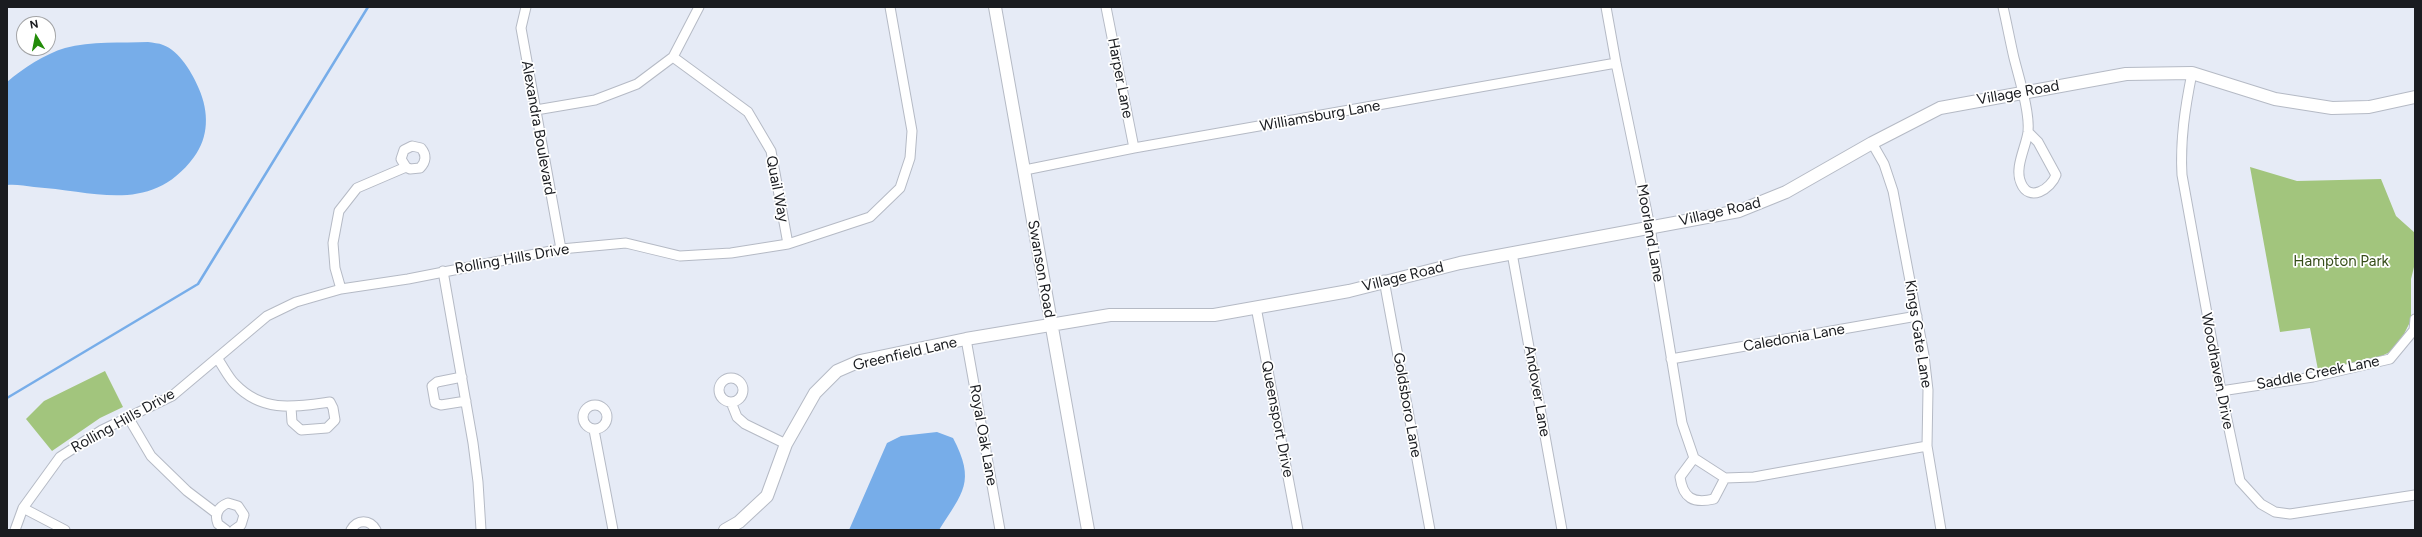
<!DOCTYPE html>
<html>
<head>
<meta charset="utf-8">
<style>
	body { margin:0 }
	#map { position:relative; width:2422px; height:537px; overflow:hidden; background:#e6ebf6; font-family:Figtree,sans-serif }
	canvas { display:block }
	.frame { position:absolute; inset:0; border:8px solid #1a1c20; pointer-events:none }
	.north { position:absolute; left:16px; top:16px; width:40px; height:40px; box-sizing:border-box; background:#fff; border:1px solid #a3a4a6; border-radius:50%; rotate:350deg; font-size:11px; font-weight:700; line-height:16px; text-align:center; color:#1a1c20 }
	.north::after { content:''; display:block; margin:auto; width:14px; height:18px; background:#238c0a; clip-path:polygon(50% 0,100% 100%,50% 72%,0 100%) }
</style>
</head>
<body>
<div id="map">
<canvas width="2422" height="537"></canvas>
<div class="frame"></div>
<div class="north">N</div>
</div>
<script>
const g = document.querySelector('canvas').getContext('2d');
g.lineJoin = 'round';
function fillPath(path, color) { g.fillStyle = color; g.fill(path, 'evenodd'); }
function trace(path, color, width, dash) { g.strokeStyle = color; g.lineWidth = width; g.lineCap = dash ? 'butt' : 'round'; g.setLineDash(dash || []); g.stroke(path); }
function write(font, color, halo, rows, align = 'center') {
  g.font = font + ' Figtree,sans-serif'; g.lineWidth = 3.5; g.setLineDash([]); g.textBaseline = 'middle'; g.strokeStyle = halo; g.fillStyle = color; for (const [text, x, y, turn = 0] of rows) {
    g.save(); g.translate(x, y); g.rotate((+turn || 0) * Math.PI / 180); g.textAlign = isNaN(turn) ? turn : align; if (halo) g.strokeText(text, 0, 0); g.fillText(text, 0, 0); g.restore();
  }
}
fillPath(new Path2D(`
	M2250 167 2297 181 2381 179 2396 216 2415 233V263L2411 279V320L2404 334 2390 352 2373 360 2318 370 2310 328 2280 332Z
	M105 371 123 407 100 418 52 451 26 419 44 401Z`), '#a2c57d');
fillPath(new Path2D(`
	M148 42C153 43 159 43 163 45 179 50 193 74 199 89 209 112 209 137 194 157 151 215 95 191 34 187 25 186 16 184 7 185V82C23 68 45 54 65 48 91 41 122 43 148 42Z
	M937 432 953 438C976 482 963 492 939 530H849L887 443 901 436Z`), '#77ade9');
trace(new Path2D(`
	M7 398 198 284 368 7`), '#77ade9', 2.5);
const minor = new Path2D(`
	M526 7 521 28 561 249
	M1106 7 1134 148
	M1606 7 1616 63 1650 227 1682 423 1694 458 1725 478 1754 477 1927 446
	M2003 7C2007 24 2010 41 2014 58 2019 78 2030 112 2028 132 2026 147 2014 168 2021 183 2029 203 2051 189 2056 175L2038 142 2028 132
	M673 57 748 112 771 151 788 244
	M2192 73C2185 108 2180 140 2182 175L2221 391 2240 481 2261 504 2275 512 2290 514 2415 495
	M536 110 595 100 637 84 673 57 699 7
	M1872 143 1884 164 1893 191 1924 355 1928 390 1927 446 1941 530
	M1025 170 1134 148 1616 63
	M1512 253 1562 530
	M443 271 473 443 478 482 481 530
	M1384 280 1430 530
	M341 289 335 268 333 243 339 211 357 188 406 167 410 169 420 168C426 162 427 155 421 148L412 146 404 150 401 159 406 167
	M1256 307 1298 530
	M966 339 1000 530
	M217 358C223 366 228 377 235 384 263 413 294 407 330 402L333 408 335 420 327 428 301 430 292 422 291 407
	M1671 359 1917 316
	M462 377 437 382 432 386 435 403 441 405 466 401
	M719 390a12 12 0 1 1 24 0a12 12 0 1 1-24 0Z
	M2221 391 2313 377 2390 359 2414 330 2415 319
	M731 402 737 417 745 424 786 444
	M583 417a12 12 0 1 1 24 0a12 12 0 1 1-24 0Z
	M128 417 151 456 187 491 216 513
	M594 430 613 530
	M1694 458 1680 477C1683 498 1693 504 1714 499L1725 478
	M23 508 65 530
	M15 530 23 508 60 457 102 430 172 396 267 316 296 302 341 289 408 279 561 249 626 243 680 256 731 253 788 244 870 217 900 188 910 158 912 131 890 7
	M226 530 218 524C214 514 218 507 228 503L238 506 244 515 241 525 234 530
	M351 530C357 519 370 519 376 530`);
const tertiary = new Path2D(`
	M995 7 1088 530
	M725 530 739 522 767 496 786 444 815 393 837 371 860 361 966 339 1110 315H1214L1349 291 1460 263 1739 211 1786 192 1872 143 1940 108 2126 74 2192 73 2275 99 2332 108 2369 107 2415 97`);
trace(minor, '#b5bac5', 11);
trace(tertiary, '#b5bac5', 14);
trace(minor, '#fff', 9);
trace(tertiary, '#fff', 12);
write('15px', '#1a1c20', '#fff', [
	["Harper Lane",1120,78,79],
	["Village Road",2018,93,-10],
	["Williamsburg Lane",1320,116,-10],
	["Alexandra Boulevard",538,128,80],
	["Quail Way",777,189,79],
	["Village Road",1720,212,-13],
	["Moorland Lane",1650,233,80],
	["Rolling Hills Drive",512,259,-10],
	["Swanson Road",1041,269,80],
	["Village Road",1403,277,-14],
	["Kings Gate Lane",1918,334,81],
	["Caledonia Lane",1794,338,-10],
	["Greenfield Lane",905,354,-13],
	["Woodhaven Drive",2217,371,79],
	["Saddle Creek Lane",2318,373,-11],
	["Andover Lane",1537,391,80],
	["Goldsboro Lane",1407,405,80],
	["Queensport Drive",1277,419,79],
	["Rolling Hills Drive",123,421,-29],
	["Royal Oak Lane",983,435,80]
]);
write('15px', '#364d1a', '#fff', [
	["Hampton Park",2341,262]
]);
</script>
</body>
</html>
